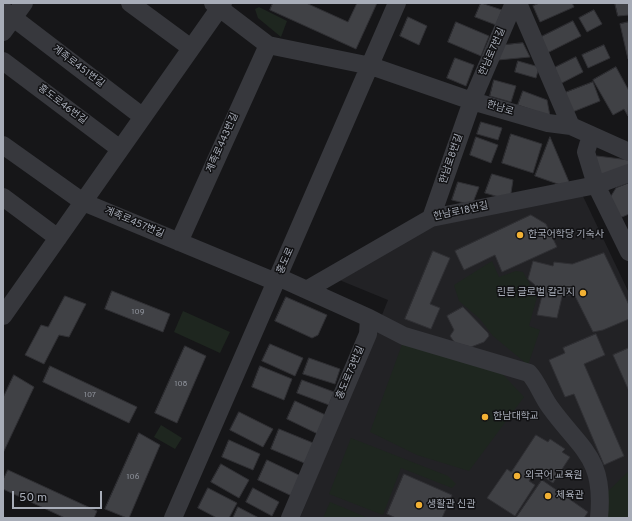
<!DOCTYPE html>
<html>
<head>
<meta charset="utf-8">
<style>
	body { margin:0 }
	#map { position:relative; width:632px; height:521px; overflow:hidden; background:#161618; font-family:Overpass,sans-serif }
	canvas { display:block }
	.frame { position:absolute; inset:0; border:4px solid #a8adb8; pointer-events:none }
	.scale { position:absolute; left:12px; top:491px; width:90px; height:18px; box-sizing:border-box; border:2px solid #a8adb8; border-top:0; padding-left:5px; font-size:12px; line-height:14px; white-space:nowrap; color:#a8adb8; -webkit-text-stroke:3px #111113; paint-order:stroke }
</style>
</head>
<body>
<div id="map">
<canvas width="632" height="521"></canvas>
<div class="frame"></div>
<div class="scale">50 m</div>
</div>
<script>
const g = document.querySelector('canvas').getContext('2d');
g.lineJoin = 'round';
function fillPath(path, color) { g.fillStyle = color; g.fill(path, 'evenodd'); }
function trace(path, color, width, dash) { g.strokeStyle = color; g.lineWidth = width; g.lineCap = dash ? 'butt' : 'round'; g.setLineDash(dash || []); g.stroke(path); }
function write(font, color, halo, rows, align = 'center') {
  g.font = font + ' Overpass,"Noto Sans KR",sans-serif'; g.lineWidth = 3; g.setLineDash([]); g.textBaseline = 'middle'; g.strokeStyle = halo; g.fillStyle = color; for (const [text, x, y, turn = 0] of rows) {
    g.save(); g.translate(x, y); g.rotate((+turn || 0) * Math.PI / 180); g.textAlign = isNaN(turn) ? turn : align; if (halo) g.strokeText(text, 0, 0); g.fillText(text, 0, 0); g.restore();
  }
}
fillPath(new Path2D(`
	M581 192 629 293V518H300L388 300 332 277 439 218Z`), '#222225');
fillPath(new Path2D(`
	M259 7 287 21 281 37 258 18 255 9Z
	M492 261 499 277 516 271 523 272 537 297 529 326 540 330 528 365 493 336 480 319 459 301 454 285Z
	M183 311 230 332 220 353 174 332Z
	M404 339 497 368 524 397 469 471 417 455 370 432Z
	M161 425 182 438 175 449 154 437Z
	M351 438 448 476 456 484 452 488 401 468 383 515 329 494Z
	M629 471V518H608V491Z
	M330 502 368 518H323Z`), '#1e261f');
const building = new Path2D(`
	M273 3H306L348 22 357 3H377L356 49 270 10Z
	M481 3 502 10 496 25 475 17Z
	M540 3H572L574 7 540 22 533 6Z
	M615 3H629V15L618 16Z
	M594 10 602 24 587 32 579 18Z
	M408 17 427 26 419 45 400 36Z
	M573 21 581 36 545 54 537 39Z
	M456 22 489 36 481 56 448 42Z
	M629 22V59H628L620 24Z
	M523 43 530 57 498 60 504 45Z
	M604 45 610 58 588 68 582 55Z
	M576 57 583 72 558 85 550 70Z
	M455 58 474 65 466 86 447 78Z
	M518 61 539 67 536 78 515 72Z
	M616 67 629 91 628 116 624 109 613 115 593 80Z
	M494 80 516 86 511 102 490 96Z
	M593 82 600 101 570 113 562 94Z
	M523 91 547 100 550 116 518 105Z
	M481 122 502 128 498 140 477 134Z
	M511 134 542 144 533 173 502 163Z
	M476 137 498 145 491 163 470 155Z
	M550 137 572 189 535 176Z
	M597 156 629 160V165L600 179 596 167Z
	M492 174 513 180 511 193 506 199 485 193Z
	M458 182 479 187 472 205 452 200Z
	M629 183V214L622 217 611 215 608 201 616 188Z
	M531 215 546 224 557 247 502 272 495 255 464 270 455 251Z
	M433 251 450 258 430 304 440 308 431 329 405 319Z
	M604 253 629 305V319L603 330 593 332 574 294 562 297 557 318 537 315 543 292 535 288V285L528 279 533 261 553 266 554 262 572 264Z
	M112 291 170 314 163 332 105 309Z
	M65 296 86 304 69 337 59 335 44 364 25 355 41 325 48 327Z
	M286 297 327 315 318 335 312 338 275 321Z
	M463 307 488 333 489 336 484 342 471 347 455 343 450 336 454 330 447 316Z
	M596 334 605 355 584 364 624 456 604 465 574 394 565 397 549 360 565 353 563 348Z
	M270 344 303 358 295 376 262 361Z
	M185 346 206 356 177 423 155 413Z
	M629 348V391L613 355Z
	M309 358 340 369 335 384 303 374Z
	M50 366 137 407 129 423 43 382Z
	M260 366 292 379 284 400 252 387Z
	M14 375 34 387 3 453V398Z
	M302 380 334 392 329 405 297 393Z
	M295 401 330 417 322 436 287 419Z
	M239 412 273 429 263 447 230 430Z
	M279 429 318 445 309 465 271 449Z
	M139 433 160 445 129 518H127L105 509Z
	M536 435 548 442 550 439 565 449 562 452 570 457 553 483 535 471 529 481 535 485 515 516 487 498 507 469 511 472Z
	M229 440 260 454 253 470 222 457Z
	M267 460 303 477 294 497 258 480Z
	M221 464 249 480 239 498 211 482Z
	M8 470 97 511 94 518H65L3 489V480Z
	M404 474 452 495 442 518H396L387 514Z
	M542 480 588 512 584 518H516Z
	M208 488 237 503 229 518H217L198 508Z
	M253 488 279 502 272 516 246 502Z
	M238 507 259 518H233Z`);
fillPath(building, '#404145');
trace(building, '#303034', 1);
trace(new Path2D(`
	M130 3 191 48
	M213 3 268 45 371 66 472 101 548 123 571 126 629 152
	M518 3 571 126
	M3 10 143 117
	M3 32 24 3
	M3 61 120 149
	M591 135 586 152 596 185 629 252
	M3 145 83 202 276 282
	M3 197 58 238
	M431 218 472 101 514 3
	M179 242 268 45
	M278 277 369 318 368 334 290 518
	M308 289 431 218 596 185 629 173
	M3 316 223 3
	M369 318 404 336 529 373C538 383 542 396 550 407 581 450 605 457 599 518
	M173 518 397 3`), '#37383d', 18);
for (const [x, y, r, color] of [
	[520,235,4,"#f2b134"],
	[583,293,4,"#f2b134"],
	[485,417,4,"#f2b134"],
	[517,476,4,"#f2b134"],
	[548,496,4,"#f2b134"],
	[419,505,4,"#f2b134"]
]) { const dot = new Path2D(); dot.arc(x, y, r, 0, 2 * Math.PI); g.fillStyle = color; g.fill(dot); trace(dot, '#111113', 1.5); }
write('8px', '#8e929b', null, [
	["109",138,312],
	["108",181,384],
	["107",90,395],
	["106",133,477]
]);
write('10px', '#a8adb8', '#111113', [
	["한남로7번길",493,52,-67],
	["계족로451번길",78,67,37],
	["홍도로46번길",62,105,37],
	["한남로",500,109,17],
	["계족로443번길",223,143,-66],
	["한남로8번길",452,159,-71],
	["한남로18번길",461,212,-12],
	["계족로457번길",134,223,23],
	["홍도로",286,261,-66],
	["홍도로73번길",351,373,-67]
]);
write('10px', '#a8adb8', '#111113', [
	["한국어학당 기숙사",528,235],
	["린튼 글로벌 칼리지",575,293,"right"],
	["한남대학교",493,417],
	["외국어 교육원",525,476],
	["체육관",556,496],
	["생활관 신관",427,505]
], 'left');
</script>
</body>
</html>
